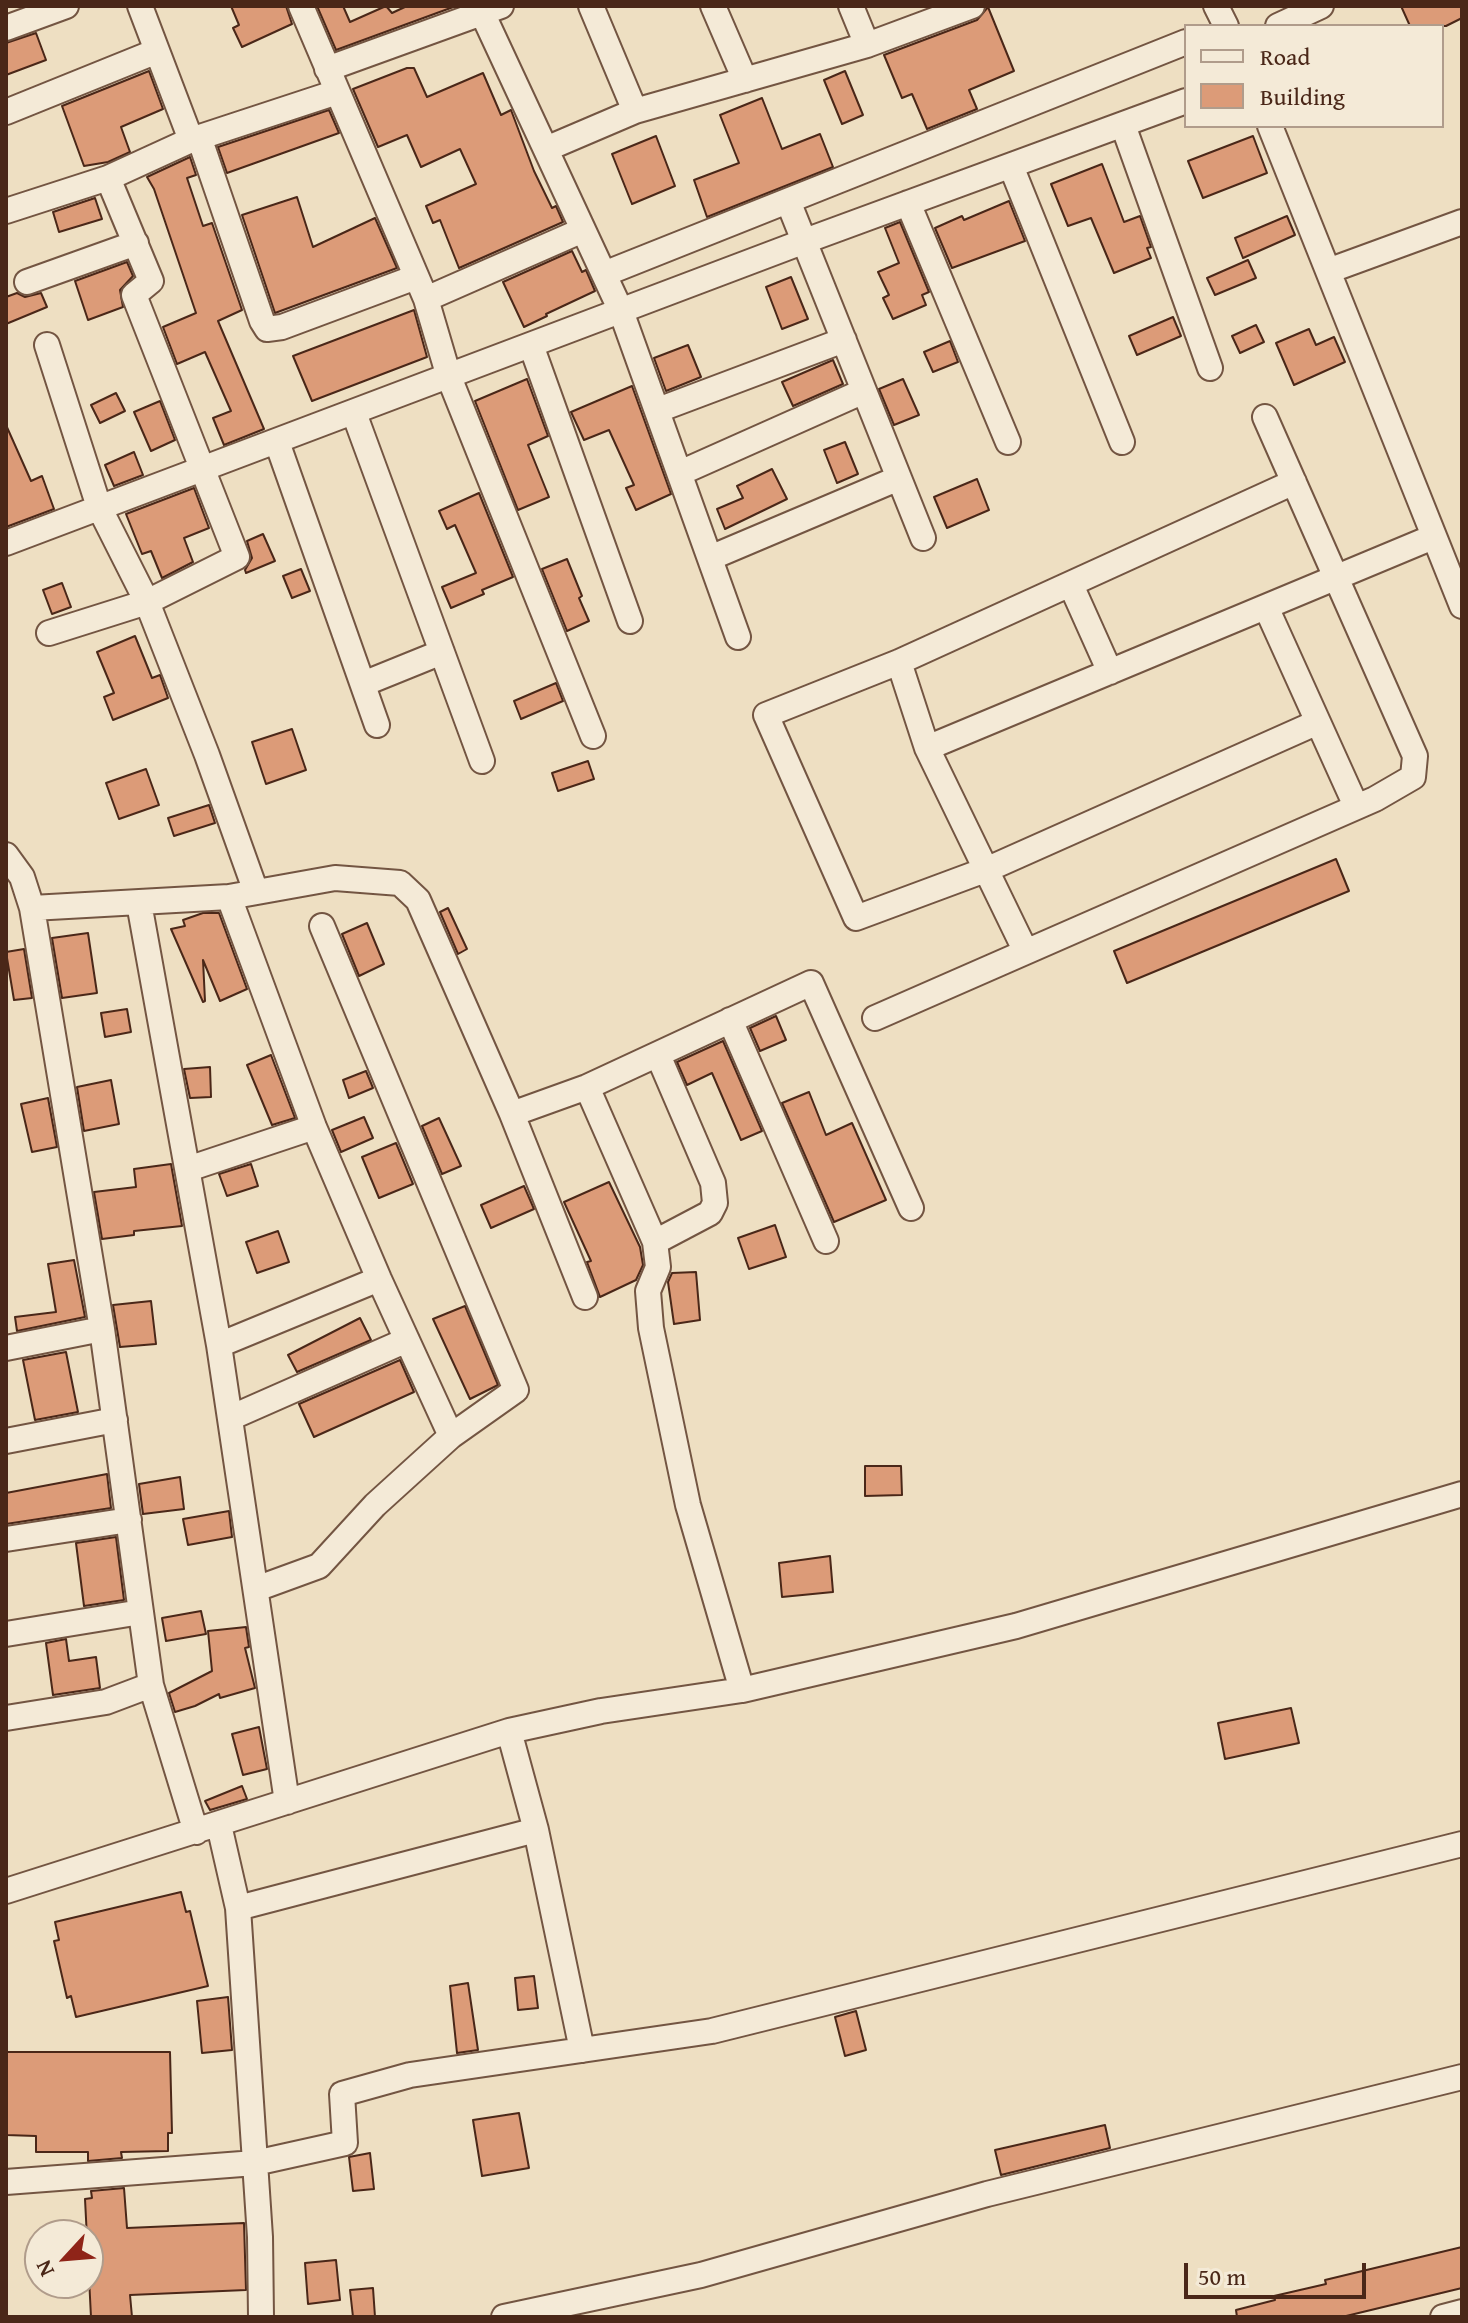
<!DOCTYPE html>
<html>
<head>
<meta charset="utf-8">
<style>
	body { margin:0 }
	#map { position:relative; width:1468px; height:2323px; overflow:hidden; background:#eedfc2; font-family:"Gentium Book Plus",serif }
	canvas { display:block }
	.frame { position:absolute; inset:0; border:8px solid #4a2718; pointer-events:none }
	.legend { position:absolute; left:1184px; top:24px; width:260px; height:104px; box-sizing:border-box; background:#f4ead7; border:2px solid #b09c8b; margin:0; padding:10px 14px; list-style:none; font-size:24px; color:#4a2718 }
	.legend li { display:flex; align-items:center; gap:16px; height:40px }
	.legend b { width:40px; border:2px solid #b09c8b }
	.north { position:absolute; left:24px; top:2219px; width:80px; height:80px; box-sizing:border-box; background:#f4ead7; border:2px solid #b09c8b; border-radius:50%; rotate:244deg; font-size:22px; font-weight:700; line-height:32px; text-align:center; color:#4a2718 }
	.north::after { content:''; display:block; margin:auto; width:28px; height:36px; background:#8f2418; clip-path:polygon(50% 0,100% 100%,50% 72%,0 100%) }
	.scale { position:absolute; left:1184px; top:2263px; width:182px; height:36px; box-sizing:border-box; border:4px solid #4a2718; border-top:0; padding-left:10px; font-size:24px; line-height:28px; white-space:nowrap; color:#4a2718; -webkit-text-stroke:6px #f4ead7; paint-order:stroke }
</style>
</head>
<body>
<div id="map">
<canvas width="1468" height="2323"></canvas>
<div class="frame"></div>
<ul class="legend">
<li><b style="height:10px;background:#f4ead7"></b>Road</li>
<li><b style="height:22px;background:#dc9b78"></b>Building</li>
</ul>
<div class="north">N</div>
<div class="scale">50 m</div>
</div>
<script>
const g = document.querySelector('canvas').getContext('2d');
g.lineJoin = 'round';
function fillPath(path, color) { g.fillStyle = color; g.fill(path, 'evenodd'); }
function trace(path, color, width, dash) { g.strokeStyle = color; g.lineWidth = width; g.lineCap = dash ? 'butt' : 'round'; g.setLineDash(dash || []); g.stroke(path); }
const building = new Path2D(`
	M231 6H286L292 24 242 47 233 28 239 25Z
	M317 6H343L350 22 386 6 392 13 407 6H456L336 50Z
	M1401 6H1462V18L1446 26H1410Z
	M988 7 1014 71 969 90 977 109 927 129 912 94 902 98 884 55 977 20Z
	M36 33 46 60 6 75V43Z
	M407 68H414L427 97 483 73 501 115 511 110 534 171 552 208 556 206 563 222 459 268 440 220 433 223 426 206 476 184 460 149 421 167 407 135 378 147 353 89Z
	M149 71 163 109 121 127 130 152 108 162 84 166 62 106Z
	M845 71 863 115 842 124 824 80Z
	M762 98 782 149 820 134 833 167 707 217 694 180 739 163 720 115Z
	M329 110 339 133 227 173 218 147Z
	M656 136 675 186 632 204 612 154Z
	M1253 136 1267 173 1203 198 1188 161Z
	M190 157 196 175 187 178 203 226 212 223 242 310 218 321 264 429 224 445 213 418 231 411 205 352 177 364 163 327 196 313 154 189 147 177Z
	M1102 164 1124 222 1140 216 1151 247 1147 248 1151 258 1114 273 1091 218 1068 226 1051 184Z
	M297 197 313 247 375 218 397 268 275 313 242 215Z
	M95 198 102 219 59 232 53 212Z
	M1009 201 1025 241 952 268 935 228 962 216 964 220Z
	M1287 216 1295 235 1243 258 1235 238Z
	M900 222 929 292 922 295 926 305 893 319 883 298 889 295 878 272 899 263 885 228Z
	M572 251 582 272 586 270 595 291 546 314 547 316 524 327 503 282Z
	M1248 260 1256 278 1215 295 1207 278Z
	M127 262 133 276 120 290 123 307 88 320 75 281Z
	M791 277 808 319 782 329 766 287Z
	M17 293 25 297 41 293 47 307 6 324V297Z
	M414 310 427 357 312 401 293 356Z
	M1173 317 1181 336 1137 355 1129 336Z
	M1256 325 1264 342 1240 353 1232 336Z
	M1309 329 1316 345 1334 337 1345 362 1294 385 1276 343Z
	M950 341 958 362 933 372 924 352Z
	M688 345 701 377 666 391 654 358Z
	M833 360 843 384 793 406 782 382Z
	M527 379 548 436 528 445 549 497 518 510 475 401Z
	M903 379 919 415 894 425 879 389Z
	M632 386 671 494 636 510 626 488 634 485 609 430 584 440 571 412Z
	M116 393 125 411 100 423 91 405Z
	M160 401 175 440 151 451 134 412Z
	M6 425 31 481 42 476 54 509 6 527Z
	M845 442 858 474 837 483 824 450Z
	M134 452 143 475 114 486 105 465Z
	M772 469 787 499 725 529 717 509 743 498 737 486Z
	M977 479 989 510 947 528 934 497Z
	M194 488 209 528 184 538 193 562 162 578 151 551 142 554 126 514Z
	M479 493 513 577 482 590 484 594 451 608 442 587 476 573 455 525 447 529 439 511Z
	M263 534 275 561 246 573 245 570 252 558 247 541Z
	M567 559 582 596 579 598 589 621 567 631 542 569Z
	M301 569 310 591 292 598 283 576Z
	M62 583 71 607 52 614 43 590Z
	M135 636 152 678 160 675 168 698 113 720 104 697 114 693 97 652Z
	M556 683 563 701 521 719 514 701Z
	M292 729 306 770 266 784 252 742Z
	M588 761 594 779 558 791 552 773Z
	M146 769 159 805 119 819 106 783Z
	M209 805 215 823 174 836 168 818Z
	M1336 859 1349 891 1127 983 1114 951Z
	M448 908 467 949 458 954 440 912Z
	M203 913H219L247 989 220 1001 203 960 205 1001 203 1002 171 929 185 926 183 920Z
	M367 923 384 964 359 976 342 934Z
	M88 933 97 993 62 998 52 938Z
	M24 949 32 998 14 1000 6 952Z
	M127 1009 131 1032 105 1037 101 1013Z
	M776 1016 786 1040 760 1051 750 1028Z
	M723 1041 762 1131 741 1140 712 1073 687 1085 677 1062Z
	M271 1055 295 1118 272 1125 247 1065Z
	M210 1067 211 1097 190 1098 184 1069Z
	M366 1071 373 1088 349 1098 343 1080Z
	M111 1080 119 1124 84 1131 77 1087Z
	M809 1092 826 1135 852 1123 886 1200 834 1222 782 1103Z
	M48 1098 57 1147 32 1152 21 1104Z
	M364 1117 373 1138 341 1152 332 1130Z
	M439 1118 461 1166 442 1174 422 1126Z
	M396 1143 413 1184 379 1198 362 1157Z
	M171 1164 182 1226 134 1231V1235L102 1239 94 1192 136 1187 134 1169Z
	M251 1164 258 1186 227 1196 219 1174Z
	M609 1182 640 1247 643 1265 636 1280 600 1297 587 1262 591 1261 564 1202Z
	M524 1186 534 1209 491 1228 481 1205Z
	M775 1225 786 1257 749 1269 738 1238Z
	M278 1231 289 1262 257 1273 246 1242Z
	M74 1260 85 1317 17 1331 15 1317 56 1312 48 1264Z
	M696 1272 700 1320 674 1324 668 1282 672 1273Z
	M151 1301 156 1344 120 1347 113 1305Z
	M465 1306 498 1385 470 1399 433 1319Z
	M360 1318 371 1340 297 1372 288 1355Z
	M66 1352 78 1412 35 1420 23 1360Z
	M400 1360 414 1392 314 1437 299 1404Z
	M865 1466H901L902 1495 865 1496Z
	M107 1474 111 1508 6 1524V1493Z
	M180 1477 184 1509 143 1514 139 1484Z
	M229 1511 232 1537 188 1545 183 1519Z
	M116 1537 124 1600 84 1606 76 1543Z
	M830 1556 833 1592 782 1597 779 1563Z
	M201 1611 206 1634 166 1641 162 1618Z
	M246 1627 249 1647 245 1648 255 1688 220 1698 219 1694 195 1706 175 1712 169 1693 212 1671 208 1631Z
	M66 1639 69 1661 96 1657 100 1688 53 1695 46 1643Z
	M1291 1708 1299 1743 1225 1759 1218 1723Z
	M259 1727 267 1769 243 1775 232 1734Z
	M242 1786 247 1799 210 1810 205 1801Z
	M181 1892 186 1912 190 1911 208 1986 76 2017 71 1996 67 1998 54 1941 59 1940 55 1922Z
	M534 1976 538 2008 518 2010 515 1978Z
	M468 1983 478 2050 457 2053 450 1986Z
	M228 1997 232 2050 202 2053 197 2001Z
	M856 2011 866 2050 845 2056 835 2017Z
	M6 2052H170L172 2133H168V2151L121 2152 122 2158 88 2161V2152H36V2136L6 2135Z
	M519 2113 529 2168 482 2176 473 2120Z
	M1105 2125 1110 2148 1001 2175 995 2150Z
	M370 2153 374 2189 353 2191 349 2157Z
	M124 2188 127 2228 244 2223 246 2290 130 2295 132 2317H91L85 2199 92 2198 91 2191Z
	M1462 2247V2288L1342 2317H1237L1236 2310 1275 2300 1274 2296 1326 2284 1325 2280Z
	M336 2260 340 2300 308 2304 305 2263Z
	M373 2288 375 2317H353L350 2290Z`);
fillPath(building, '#dc9b78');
trace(building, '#4a2718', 2);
const street = new Path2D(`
	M140 6 191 140
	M301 6 426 299 449 377 593 736
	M479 6 621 311 738 637
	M591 6 635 111
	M713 6 745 80
	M851 6 867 45
	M1216 6 1226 26
	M1278 26 1321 6
	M6 28 66 6
	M327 69 501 6
	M6 112 157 51
	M1123 125 1210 368
	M1270 126 1462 606
	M199 137 262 321 267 329 282 327 416 277
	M546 149 635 111 867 45 972 6
	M1011 166 1122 442
	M788 201 923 538
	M908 203 1008 442
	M6 211 108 178 191 140 337 92
	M1328 271 1462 222
	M604 274 1186 42
	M27 282 136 243
	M426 299 583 230
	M47 345 99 507 147 602 207 755 256 892
	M531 345 630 621
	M658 410 844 340
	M354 413 482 761
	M277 442 377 725
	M680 473 864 391
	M1294 482 899 662 766 715 856 918 988 869 1318 722
	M6 543 805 241 1186 101
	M710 558 899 478
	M1071 585 1110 672
	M1266 607 1356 806
	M49 633 147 602 237 557 134 295 151 281 108 178
	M899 662 927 748 1025 950
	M363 684 442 652
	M927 748 1433 537
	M6 855 22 877 32 908 102 1329 151 1685 106 1702 6 1718
	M229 897 335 878 400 883 418 900 512 1114 585 1297
	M139 903 219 1345 287 1802
	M32 908 229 897 314 1127 379 1279 451 1436
	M875 1018 1375 799 1413 777 1415 756 1265 417
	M730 1020 826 1241
	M587 1087 655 1242 658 1267 648 1291 651 1328 688 1505 742 1690
	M512 1114 587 1087 811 983 911 1208
	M188 1169 314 1127
	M655 1242 710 1213 715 1203 713 1183 658 1055
	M219 1345 379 1279
	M6 1348 102 1329
	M230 1418 407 1340
	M6 1441 115 1420
	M6 1539 129 1520
	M256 1589 319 1566 375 1505 451 1436 516 1390 322 926
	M6 1634 141 1612
	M151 1685 196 1832
	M509 1731 536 1830 582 2050
	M219 1825 238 1908 260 2237 261 2317
	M6 1891 509 1731 601 1711 742 1690 1016 1626 1462 1494
	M238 1908 536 1830
	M6 2182 255 2163 345 2143 342 2094 410 2075 712 2031 1462 1844
	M504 2317 701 2275 987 2194 1462 2077
	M1443 2317 1462 2312`);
trace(street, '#735542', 28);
trace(street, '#f4ead7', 24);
</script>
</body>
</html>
